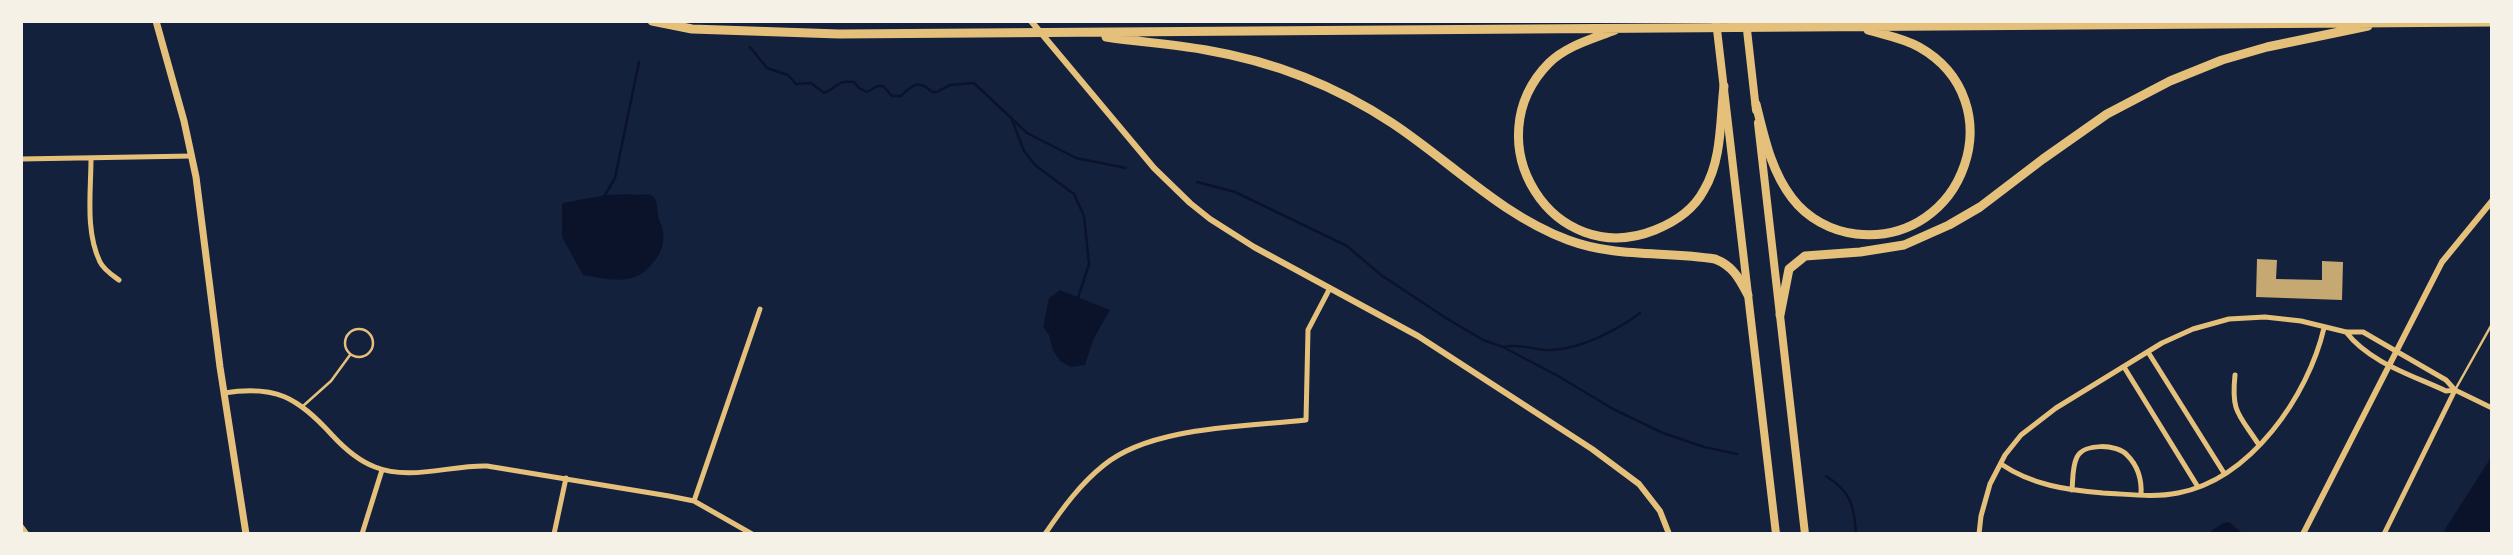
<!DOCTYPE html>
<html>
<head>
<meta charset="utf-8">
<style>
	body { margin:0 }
	#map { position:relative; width:2513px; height:555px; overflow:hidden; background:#14213d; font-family:Montserrat,sans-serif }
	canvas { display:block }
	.frame { position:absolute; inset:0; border:23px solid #f6f1e7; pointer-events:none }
</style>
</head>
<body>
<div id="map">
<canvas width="2513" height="555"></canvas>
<div class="frame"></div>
</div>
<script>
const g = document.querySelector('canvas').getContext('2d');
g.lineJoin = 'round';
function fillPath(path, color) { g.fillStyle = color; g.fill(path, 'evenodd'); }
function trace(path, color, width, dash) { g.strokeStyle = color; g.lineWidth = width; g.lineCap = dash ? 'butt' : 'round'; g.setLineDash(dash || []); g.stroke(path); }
fillPath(new Path2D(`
	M630 194C637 196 645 193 651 195 658 197 657 209 658 214 658 220 662 224 663 230 665 244 661 254 652 264 634 287 608 279 583 275L562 237V205L563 203 605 195Z
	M1060 290 1110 310 1093 340 1085 365 1071 367 1060 361 1053 350 1049 335 1043 327 1049 298Z
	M2492 456V534H2443L2447 526Z
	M2229 522 2243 534H2207L2223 523Z`), '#0b132b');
trace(new Path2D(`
	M750 47 767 68 788 75 796 84 811 83 824 93C838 88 835 80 854 82L859 88 867 92 878 86H883L892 96H901C911 85 920 79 932 92H937L950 85 974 83 1027 133 1076 158 1126 168
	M1011 117 1024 151 1035 165 1074 194 1084 216 1089 264 1078 298
	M1197 182 1235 192 1347 246 1381 275 1446 318 1483 340 1503 347 1558 376 1613 409 1663 433 1704 447 1737 454
	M605 195 615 178 639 62
	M1503 347C1520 343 1536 351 1553 350 1583 348 1617 330 1640 313
	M1826 476C1851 492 1854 504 1856 534
	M2095 534H2096`), '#0b132b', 2.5);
fillPath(new Path2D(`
	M2257 259 2277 260 2276 279 2322 280V261L2343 262 2342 300 2256 297Z`), '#c6a872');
trace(new Path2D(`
	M345 343a14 14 0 1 1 28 0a14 14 0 1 1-28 0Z
	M2455 390 2492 324
	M303 406 331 381 350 355`), '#e5c07b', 2.5);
trace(new Path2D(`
	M21 159 192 156
	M91 159C91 191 85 231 100 262 104 270 112 275 119 280
	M2346 332C2370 363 2412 375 2446 391L2455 390
	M2148 352 2224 473
	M2124 367 2198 487
	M2235 375C2231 413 2239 414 2259 445
	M224 393C276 385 297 397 332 435 344 448 359 461 375 467 410 481 450 465 487 466L669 496 694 501 752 534
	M2001 464C2032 485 2066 490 2103 493 2128 494 2153 498 2178 493 2251 479 2308 396 2324 328
	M2072 490C2073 480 2072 467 2077 457 2084 443 2117 444 2127 455 2138 466 2142 480 2141 495
	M694 501 760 309
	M21 526 27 534
	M362 534 382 470
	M554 534 566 478
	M1045 534C1062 509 1080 484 1104 465 1152 426 1246 427 1306 420L1308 330 1330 288
	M1979 534 1981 516 1990 484 2005 455 2021 435 2056 408 2162 343 2193 329 2229 319 2265 317 2301 321 2346 332H2363L2446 380 2455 390 2492 408
	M2384 534 2455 390`), '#e5c07b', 5);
trace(new Path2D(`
	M1031 21 1154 168 1190 203 1210 219 1254 247 1418 336 1592 449 1639 484 1660 511 1669 534
	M2303 534 2442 262 2492 201`), '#e5c07b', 6);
trace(new Path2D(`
	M156 21 184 121 196 177 220 367 246 534`), '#e5c07b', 7);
trace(new Path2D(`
	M1716 21 1776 534
	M1746 21 1756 110
	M1758 123 1805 534`), '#e5c07b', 8);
trace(new Path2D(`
	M652 21 692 29 839 34 2492 22
	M1615 30C1592 39 1566 46 1549 63 1472 141 1553 271 1655 230 1675 222 1694 209 1704 190 1722 160 1720 121 1724 86
	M1106 37C1139 42 1173 44 1206 50 1271 61 1336 86 1392 123 1451 162 1501 215 1568 240 1616 258 1665 251 1715 259 1733 266 1739 278 1748 295
	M1756 104C1764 136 1771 171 1792 198 1807 218 1831 231 1856 234 1965 246 2015 101 1919 47 1903 38 1885 35 1868 30
	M1780 315 1789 269 1805 256 1860 252 1904 245 1949 225 1980 207 2043 159 2107 114 2170 81 2222 60 2267 47 2368 26`), '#e5c07b', 9);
</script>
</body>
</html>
